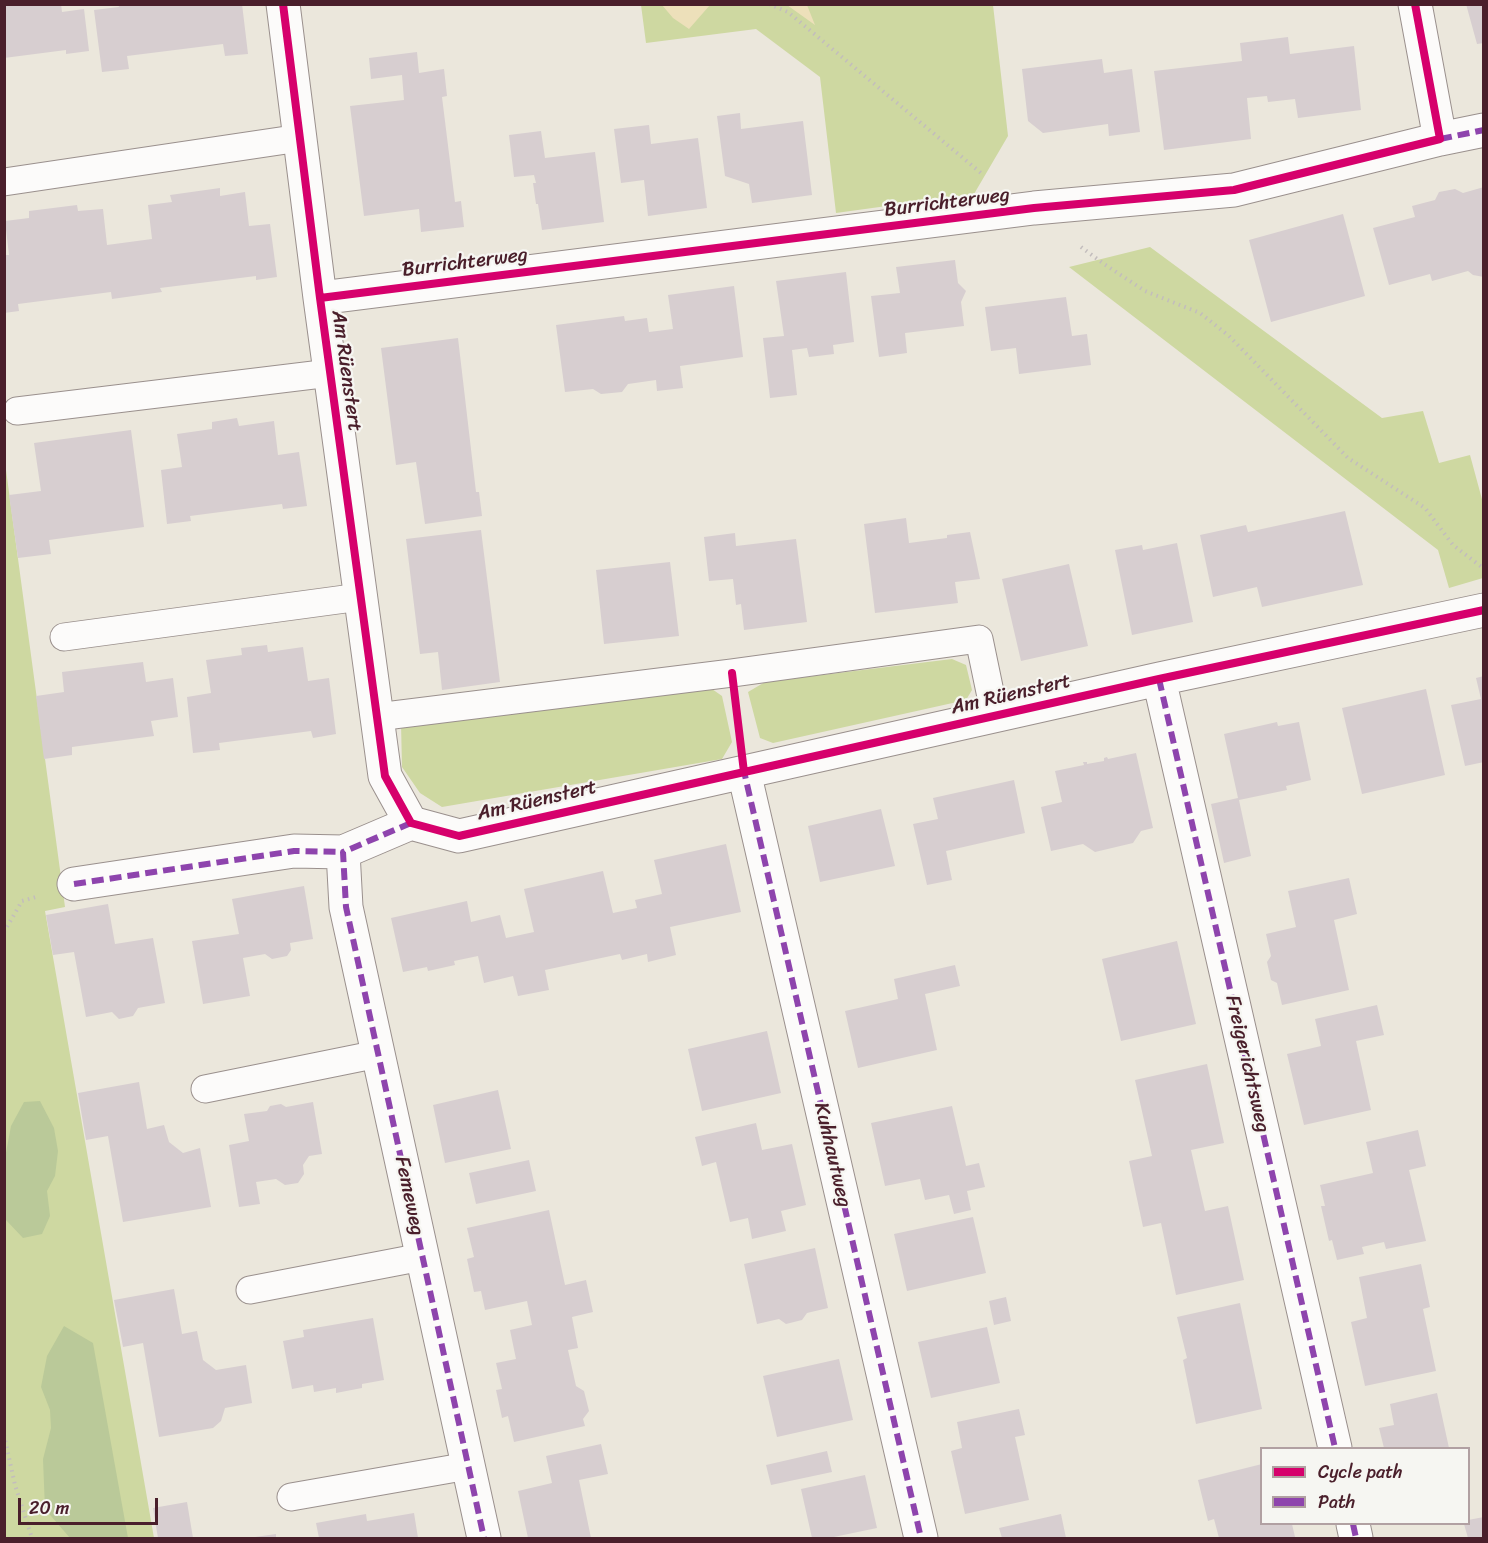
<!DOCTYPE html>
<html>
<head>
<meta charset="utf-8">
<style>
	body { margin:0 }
	#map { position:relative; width:1488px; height:1543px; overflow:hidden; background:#ebe7dc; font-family:Sriracha,sans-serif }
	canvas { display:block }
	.frame { position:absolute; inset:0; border:6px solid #4a1f2b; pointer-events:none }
	.legend { position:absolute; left:1260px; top:1447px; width:210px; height:78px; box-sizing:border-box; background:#f6f6f2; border:2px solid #b1a0a2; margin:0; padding:8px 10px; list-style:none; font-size:18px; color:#4a1f2b }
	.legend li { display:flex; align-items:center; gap:12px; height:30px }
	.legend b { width:30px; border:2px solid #b1a0a2 }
	.scale { position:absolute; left:18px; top:1498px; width:140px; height:27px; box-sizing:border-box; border:3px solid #4a1f2b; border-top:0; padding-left:8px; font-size:18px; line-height:21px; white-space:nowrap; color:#4a1f2b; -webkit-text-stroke:4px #f6f6f2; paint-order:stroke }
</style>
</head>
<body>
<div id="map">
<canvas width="1488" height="1543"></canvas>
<div class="frame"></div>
<ul class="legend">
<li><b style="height:8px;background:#d6006c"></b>Cycle path</li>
<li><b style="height:8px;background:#8e44ad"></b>Path</li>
</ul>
<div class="scale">20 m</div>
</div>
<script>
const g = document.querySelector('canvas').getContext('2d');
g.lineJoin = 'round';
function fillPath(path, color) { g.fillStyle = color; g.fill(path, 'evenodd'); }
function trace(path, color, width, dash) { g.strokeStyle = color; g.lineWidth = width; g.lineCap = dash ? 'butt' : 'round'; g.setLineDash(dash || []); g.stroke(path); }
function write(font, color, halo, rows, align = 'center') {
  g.font = font + ' Sriracha,sans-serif'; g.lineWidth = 4.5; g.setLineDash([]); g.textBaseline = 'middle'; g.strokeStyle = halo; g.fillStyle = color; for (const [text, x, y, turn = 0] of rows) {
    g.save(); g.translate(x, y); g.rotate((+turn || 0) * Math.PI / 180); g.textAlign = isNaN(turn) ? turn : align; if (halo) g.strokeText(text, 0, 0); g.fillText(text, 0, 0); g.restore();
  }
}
fillPath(new Path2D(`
	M641 5H993L1008 136 974 194 836 213 820 77 756 29 646 43Z
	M1150 247 1382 418 1423 411 1439 463 1470 455 1483 503V578L1449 588 1438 550 1069 267Z
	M4 455 65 907 45 911 154 1538H5Z
	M952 659 966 665 972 690 966 700 773 743 760 738 748 692 765 682Z
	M712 689 722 696 732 742 722 759 442 807 420 793 402 767 401 723Z`), '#ced8a1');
fillPath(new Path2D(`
	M40 1101 54 1128 58 1151 55 1176 47 1191 50 1216 42 1234 23 1238 6 1220 5 1213V1158L11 1126 24 1102Z
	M64 1326 93 1343 128 1538H70L45 1509 43 1459 51 1428 50 1410 41 1387 47 1356Z`), '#bac999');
fillPath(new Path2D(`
	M662 5H710L689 29 673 18Z
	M787 5H807L815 25Z`), '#ede0ba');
fillPath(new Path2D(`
	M4 4H61L62 12 84 9 89 51 66 54V50L4 58Z
	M118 4H242L248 54 225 56 223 44 127 56 129 69 102 72 94 10 119 7Z
	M1466 4H1484V43L1477 44Z
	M1288 37 1290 54 1354 46 1361 110 1298 118 1295 99 1268 102 1267 96 1247 98 1251 139 1164 150 1154 71 1242 61 1240 43Z
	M417 52 419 73 444 69 447 96 442 97 455 202 461 201 464 227 421 232 419 209 364 216 350 106 404 100 402 75 371 79 369 58Z
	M1102 59 1104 73 1132 69 1140 132 1109 136 1108 124 1043 133 1028 121 1022 69Z
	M740 113 741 129 803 121 812 195 752 203 749 184 725 176 717 116Z
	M649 125 651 144 698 138 707 208 648 216 644 180 621 183 614 129Z
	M541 131 545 158 595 152 604 222 542 230 538 204H536L533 183H536L534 175 514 177 509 135Z
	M1484 187V277L1473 275 1468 271 1432 281 1430 274 1389 285 1373 228 1415 217 1412 206 1435 200 1439 192 1455 189 1463 193Z
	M220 188V196L245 192 249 226 270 224 277 277 256 280V276L160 288 162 292 112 299 111 292 18 304 19 311 4 313V255H9L5 221 29 218V211L77 205 78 211 103 209 107 245 152 239 148 205 172 202 170 195Z
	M1343 214 1365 296 1271 322 1249 240Z
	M955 260 958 283 966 291 961 302 964 326 905 333 907 353 879 357 871 296 900 293 896 267Z
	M846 272 854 342 833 345 834 354 809 357 807 348 792 350 797 395 770 398 763 338 784 336 776 281Z
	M734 286 743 357 680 366 683 388 657 391 656 380 628 384 622 392 601 394 593 389 565 392 556 325 624 316 625 321 647 318 649 332 673 329 668 295Z
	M1066 297 1072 336 1087 334 1091 365 1019 374 1016 348 991 351 985 307Z
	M458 338 476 492H479L482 516 425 524 416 462 396 465 381 348Z
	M237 418 239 426 274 421 278 455 299 452 307 506 283 509 282 504 190 516 191 521 167 524 161 470 182 467 177 434 212 429V422Z
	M131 430 144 527 49 540 51 554 18 558 9 495 41 491 34 443Z
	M1345 511 1363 585 1262 607 1257 587 1213 597 1200 535 1246 525 1248 532Z
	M906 518 909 543 947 538V535L970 532 980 579 955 582 958 603 875 613 864 524Z
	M481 530 500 682 442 690 438 652 420 654 406 539Z
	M735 533 736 546 796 539 807 622 744 630 741 604 736 605 733 579 709 581 704 537Z
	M1177 543 1193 622 1132 635 1115 550 1142 545 1143 550Z
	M670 562 679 636 604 644 596 570Z
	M1069 564 1088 646 1021 661 1002 579Z
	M267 645 268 652 303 647 308 681 329 678 336 734 313 738 311 731 219 743 220 750 193 753 187 697 211 693 206 660 242 655 241 648Z
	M143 662 146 682 173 678 178 717 151 721 154 736 72 747V755L44 759 36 696 64 692 62 672Z
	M1484 676V762L1465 766 1451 705 1481 699 1476 678Z
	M1426 689 1445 775 1362 794 1342 708Z
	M1277 722 1278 726 1299 722 1311 780 1286 786 1287 790 1239 800 1251 856 1224 863 1211 804 1238 798 1224 734Z
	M1136 753 1153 828 1141 831 1133 843 1095 852 1083 844 1051 851 1041 807 1062 802 1055 771 1084 765 1083 762H1087V764L1104 761V758L1107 757 1108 759Z
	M1014 780 1025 833 946 851 952 880 927 885 913 824 938 819 933 798Z
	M881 809 895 866 820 882 808 826Z
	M726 844 741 912 670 927 676 955 648 962 647 954 622 960 620 954 545 970 549 990 518 996 513 976 484 983 478 956 454 961 455 965 428 971 427 967 403 972 391 918 467 901 471 922 500 915 506 938 534 932 524 889 603 871 613 913 637 908 635 900 662 894 654 860Z
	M1349 878 1357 914 1334 920 1349 990 1282 1005 1277 983 1271 980 1267 962 1271 956 1266 934 1296 927 1288 891Z
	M304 886 313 939 290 943 291 950 287 956 272 959 265 954 243 958 250 996 203 1004 192 941 239 934 232 899Z
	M108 904 115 944 153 938 165 1003 138 1008 133 1016 119 1019 112 1012 86 1017 74 952 53 955 46 915Z
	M1177 941 1196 1024 1121 1041 1102 959Z
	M955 965 960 986 925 994 937 1050 858 1068 845 1011 898 999 894 979Z
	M1377 1005 1384 1035 1356 1041 1371 1110 1304 1125 1287 1054 1321 1046 1315 1019Z
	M767 1031 781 1093 702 1111 688 1049Z
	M1207 1064 1224 1143 1191 1150 1205 1211 1228 1206 1244 1280 1176 1295 1161 1223 1143 1227 1129 1161 1152 1156 1135 1080Z
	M139 1082 147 1129 164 1125 169 1142 183 1153 200 1148 211 1207 123 1222 108 1136 86 1140 78 1093Z
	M498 1090 511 1149 445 1163 433 1105Z
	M313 1102 322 1154 309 1156 303 1165 304 1174 298 1183 285 1185 276 1179 256 1182 260 1204 239 1207 229 1145 249 1141 244 1114 267 1111 270 1106 281 1104 286 1107Z
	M952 1106 966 1166 979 1163 985 1187 967 1191 971 1210 954 1214 949 1195 925 1200 920 1179 885 1186 871 1123Z
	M756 1123 762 1150 792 1144 806 1205 781 1211 786 1231 752 1239 748 1218 730 1222 716 1162 702 1166 695 1137Z
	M1418 1130 1426 1166 1409 1170 1426 1241 1386 1249 1384 1242 1362 1247 1364 1254 1337 1260 1332 1240 1329 1241 1321 1206H1325L1320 1185 1373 1173 1366 1142Z
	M529 1160 536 1191 476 1204 469 1173Z
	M549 1210 565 1285 586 1280 593 1312 572 1317 578 1348 568 1350 576 1386 584 1391 589 1411 583 1419 585 1426 514 1442 508 1416 502 1418 496 1390 502 1389 496 1363 516 1359 510 1330 532 1325 527 1301 485 1310 481 1291 474 1292 467 1259 474 1257 467 1228Z
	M973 1217 986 1273 907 1291 894 1234Z
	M815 1248 828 1308 807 1313 802 1320 786 1324 779 1319 757 1324 744 1264Z
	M1421 1264 1430 1307 1423 1309 1436 1371 1365 1386 1351 1322 1367 1318 1359 1277Z
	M174 1289 182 1334 197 1331 203 1360 216 1370 246 1365 252 1403 225 1408 221 1421 213 1428 159 1437 143 1343 123 1347 114 1300Z
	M1006 1297 1011 1321 994 1325 989 1301Z
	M1240 1303 1262 1409 1196 1424 1183 1360 1187 1358 1177 1317Z
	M373 1318 384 1380 362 1384V1388L336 1393V1388L314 1392 313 1385 292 1389 283 1341 304 1337 303 1330Z
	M987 1327 1000 1383 931 1398 918 1342Z
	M839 1359 853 1420 777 1437 763 1376Z
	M1437 1393 1449 1448H1384L1379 1428 1394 1425 1390 1404Z
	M1019 1409 1025 1435 1015 1437 1029 1500 965 1514 951 1451 962 1448 957 1422Z
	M601 1444 608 1474 579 1480 591 1538H528L518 1491 552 1483 546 1456Z
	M827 1451 832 1472 771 1485 766 1465Z
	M1262 1464V1524H1292L1295 1537 1219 1538 1214 1519 1208 1521 1198 1480Z
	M865 1475 877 1528 829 1538H812L801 1489Z
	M187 1502 193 1538H158L153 1508Z
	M414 1513 418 1538H319L316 1523 366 1514 367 1521Z
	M1061 1514 1066 1538H1002L999 1528Z
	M1484 1517V1538H1468L1464 1524H1468V1520Z
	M276 1534V1538H255V1537Z`), '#d7ced0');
const service = new Path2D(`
	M4 182 300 138
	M17 411 330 373
	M64 637 360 597
	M377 717 732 673 979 639 995 716
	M205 1089 378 1054
	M250 1290 422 1257
	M291 1497 468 1466`);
const minor = new Path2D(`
	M283 4 320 298 385 776 411 823 459 836 1159 679 1484 610
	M1440 139 1484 130
	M320 298 1034 208 1234 190 1440 139 1415 4
	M1159 679 1335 1448
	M744 772 921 1538
	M411 823 343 852 346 907 484 1538
	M74 884 294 851 343 852
	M1353 1524 1356 1538`);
trace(service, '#9a908d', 29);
trace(minor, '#9a908d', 35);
trace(new Path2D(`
	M769 4 788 12 981 173
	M1081 247 1104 264 1145 291 1200 313 1229 336 1348 458 1425 508 1453 545 1483 568
	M4 932 22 901 36 897
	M4 1435 15 1485 32 1538`), '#c3bdbd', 4, [1.5, 4.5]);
trace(service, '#fcfbfa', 27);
trace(minor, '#fcfbfa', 33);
trace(new Path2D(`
	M1440 139 1484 130
	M1159 679 1335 1448
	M743 767 921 1538
	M411 823 343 852 346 907 484 1538
	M74 884 294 851 343 852
	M1353 1524 1356 1538`), '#8e44ad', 6, [12, 6]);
trace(new Path2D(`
	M283 4 320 298 385 776 411 823 459 836 1159 679 1484 610
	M320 298 1034 208 1234 190 1440 139 1415 4
	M732 673 744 772`), '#d6006c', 8);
write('20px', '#4a1f2b', '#f6f6f2', [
	["Burrichterweg",947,203,-7],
	["Burrichterweg",465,263,-7],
	["Am Rüenstert",346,371,82],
	["Am Rüenstert",1011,695,-13],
	["Am Rüenstert",537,801,-13],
	["Freigerichtsweg",1247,1064,77],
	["Kuhhautweg",832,1155,77],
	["Femeweg",409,1196,78]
]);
</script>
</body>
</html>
